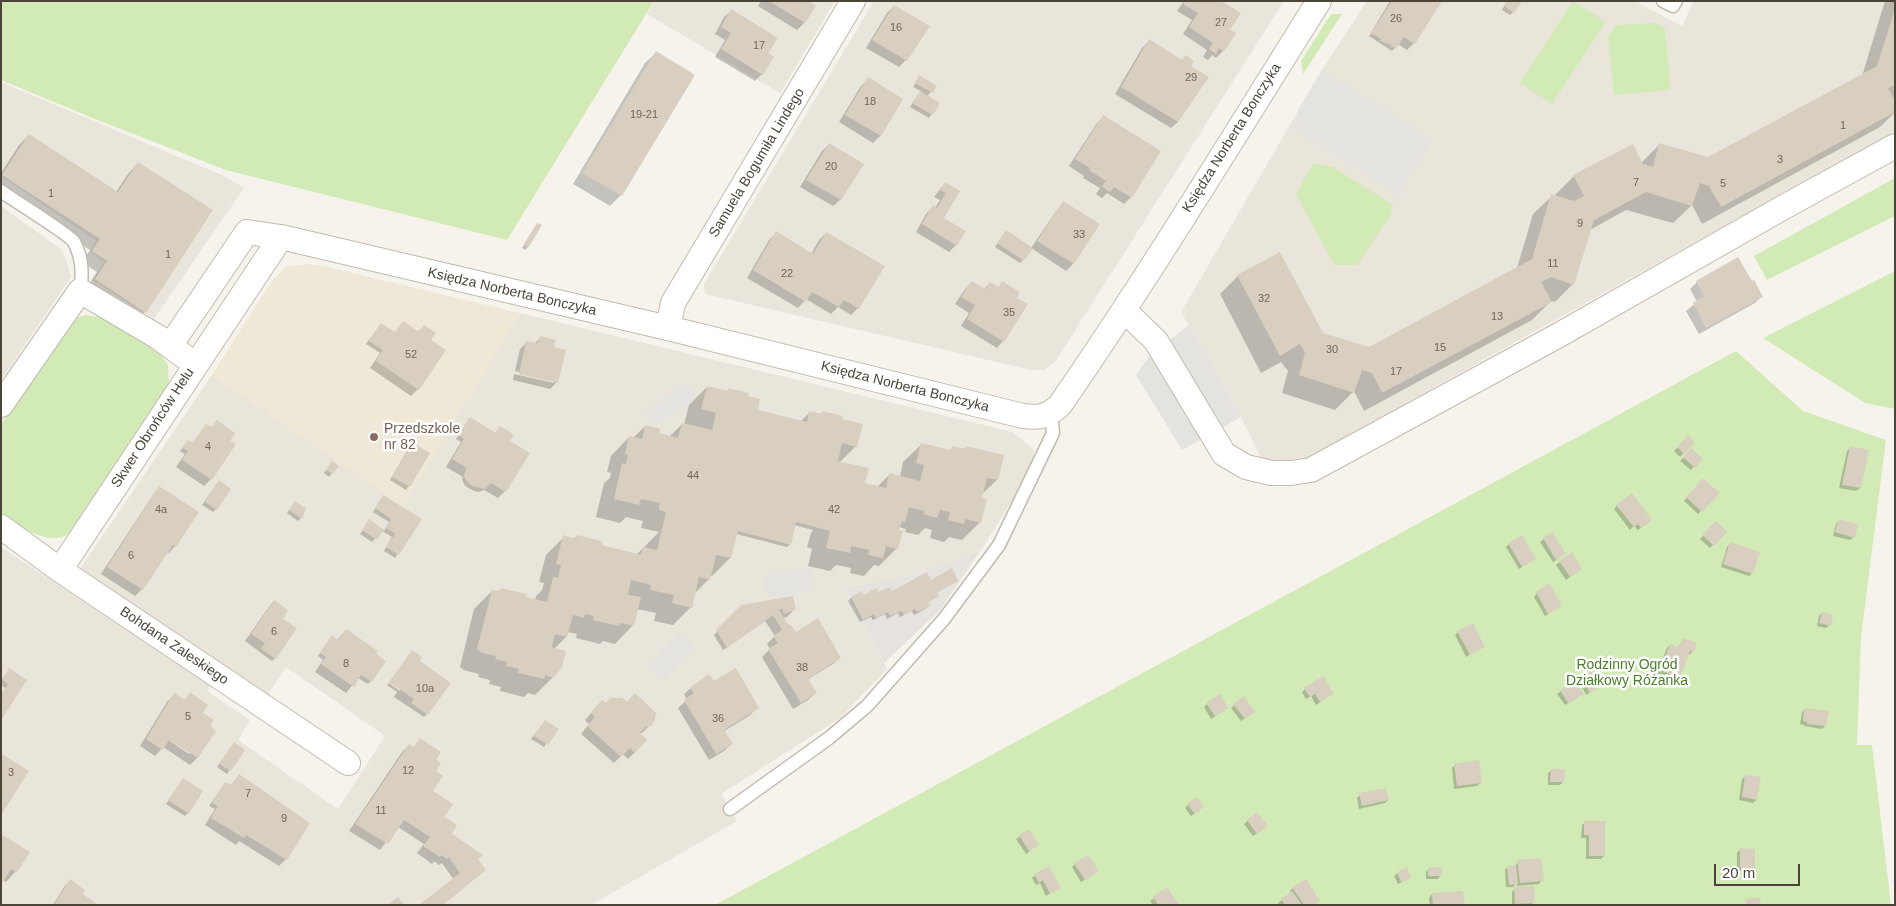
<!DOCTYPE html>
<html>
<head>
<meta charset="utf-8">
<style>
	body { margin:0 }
	#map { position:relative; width:1896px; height:906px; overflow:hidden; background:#f6f3ec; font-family:Arial,sans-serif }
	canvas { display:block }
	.frame { position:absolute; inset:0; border:2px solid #4b4439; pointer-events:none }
	.scale { position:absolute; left:1714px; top:864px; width:86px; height:22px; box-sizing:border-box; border:2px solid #4b4439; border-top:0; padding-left:6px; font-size:15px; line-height:18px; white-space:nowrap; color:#4b4439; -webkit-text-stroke:4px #fff; paint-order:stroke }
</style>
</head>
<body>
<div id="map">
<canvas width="1896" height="906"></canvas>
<div class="frame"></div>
<div class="scale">20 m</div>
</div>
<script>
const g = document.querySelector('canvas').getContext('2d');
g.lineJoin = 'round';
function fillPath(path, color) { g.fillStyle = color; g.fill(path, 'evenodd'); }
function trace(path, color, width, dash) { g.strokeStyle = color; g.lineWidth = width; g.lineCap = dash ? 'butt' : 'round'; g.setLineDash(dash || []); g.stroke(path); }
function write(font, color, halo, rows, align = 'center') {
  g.font = font + ' Arial,sans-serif'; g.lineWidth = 5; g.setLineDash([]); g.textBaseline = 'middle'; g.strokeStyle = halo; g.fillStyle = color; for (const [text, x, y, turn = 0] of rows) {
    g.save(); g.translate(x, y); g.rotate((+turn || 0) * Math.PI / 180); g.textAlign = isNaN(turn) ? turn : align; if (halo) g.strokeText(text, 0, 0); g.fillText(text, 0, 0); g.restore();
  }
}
fillPath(new Path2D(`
	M654 1H835L780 93 647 14Z
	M874 1H1284L1055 362 1045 370H1031L705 294 704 284Z
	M1367 1H1635L1682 26 1694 1H1895V131L1307 458 1263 462 1241 417 1181 312 1322 70Z
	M1 82 224 176 244 188 154 319 92 280 104 262 90 251 96 241 1 176Z
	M1 206 61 249 67 262 71 277 1 380Z
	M520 313 1013 432 1034 450 1033 468 981 550 918 574 844 588 887 669 840 718 721 794 737 821 591 905H1V547L211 686 208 692 250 720 238 740 338 809 385 736 286 667 267 696 78 572 212 375 403 505Z`), '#eae5da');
fillPath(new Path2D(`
	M981 550 940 610 884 663 844 588 918 574Z`), '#e6e2dd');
fillPath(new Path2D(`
	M307 264 323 266 520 313 403 506 212 375 272 281 286 267Z`), '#efe8d6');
fillPath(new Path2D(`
	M1 1H654L507 240 226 170 95 119 1 80Z
	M1573 1 1606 22 1552 104 1520 83Z
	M1331 14H1342L1303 74 1301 61Z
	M1656 23 1665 28 1671 90 1614 95 1608 37 1616 25Z
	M1313 164 1333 167 1393 205 1390 216 1357 265H1334L1296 194Z
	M1895 178V216L1767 280 1754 256Z
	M1895 271V409L1865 403 1763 338Z
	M86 315 98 317 116 326 160 354 168 365 169 390 75 528C72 530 68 534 65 536 43 544 18 525 1 513V424L74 318Z
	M1736 351 1803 411 1886 440 1861 637 1857 745H1872L1891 905H715Z`), '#d2eab5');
fillPath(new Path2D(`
	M1322 70 1434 140 1398 195 1294 128 1298 110Z
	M1189 325 1241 417 1182 450 1136 375 1150 355Z
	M687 384 696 398 652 426 644 413Z
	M810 568 813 590 768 598 764 576Z
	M680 633 695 647 663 681 647 667Z`), '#e5e3e0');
fillPath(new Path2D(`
	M761 1H806L814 6 804 23 797 30 758 6Z
	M1184 1H1219L1229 30 1234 33 1223 51 1216 58 1212 55 1208 60 1203 57 1207 50 1183 34 1192 20 1177 11Z
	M1390 1H1440L1414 43 1407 50 1398 44 1392 51 1369 36Z
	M1507 1 1513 12 1510 15 1502 10Z
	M1885 1H1895V112L1880 127 1702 224 1692 205 1673 223 1626 210 1590 230 1573 284 1555 302 1551 301 1532 320 1364 411 1354 391 1335 410 1282 393 1288 371 1281 362 1261 373 1220 294 1238 276 1322 334 1369 348 1517 268 1533 214 1552 196 1557 197 1555 195 1573 177 1633 146 1641 163 1660 144 1708 158 1862 76Z
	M894 6 929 27 906 60 899 67 866 48 887 13Z
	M731 11 762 74 755 81 715 57 725 40 715 34 724 17Z
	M1149 41 1189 66 1178 122 1171 128 1115 94 1142 48Z
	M656 53 693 75 621 195 610 206 573 184 645 63Z
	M919 77 935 86 927 97 939 103 929 118 910 107 921 91 913 87Z
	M868 79 901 99 880 136 873 143 839 122 861 86Z
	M1104 116 1131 197 1124 204 1107 193 1102 198 1096 194 1100 188 1083 178 1084 176 1069 166 1097 123Z
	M29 135 116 192 128 174 138 163 145 312 135 322 85 290 97 272 82 262 90 250 1 192V173L19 145Z
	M829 144 862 164 840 200 833 206 800 187 822 151Z
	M945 183 959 191 943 218 956 245 949 252 916 232 926 214 933 207 935 208 940 200 934 197Z
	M1063 203 1098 224 1073 264 1066 271 1031 248 1057 210Z
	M537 224 528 247 525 250 522 248Z
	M1006 231 1023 260 1020 263 995 247Z
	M776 233 811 254 819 240 826 233 858 308 851 315 838 307 831 314 806 299 798 308 747 278 769 240Z
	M972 282 984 289 990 283 998 288 1002 283 1003 341 997 348 961 326 969 313 955 304 965 289Z
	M1697 282 1762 296 1755 303 1699 334 1686 311 1697 302 1690 289Z
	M404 323 418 332 424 326 429 340 418 389 411 396 370 368 380 353 366 344 381 324 394 333Z
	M541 337 553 348 557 382 550 389 513 380 514 374 554 383V381L515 371 520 349 527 342 534 344Z
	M707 387 726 392 729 389 746 397 756 411 800 422 810 412 820 415 823 412 840 420 856 446 840 462 863 484 877 487 890 474 900 477 903 462 922 444 949 451 953 447 963 450 966 447 997 480 982 494 980 522 962 540 949 537 944 542 930 538 932 530 925 528 918 535 905 532 906 529 899 527 897 548 879 566 874 565 864 576 850 573 851 568 836 565 830 571 808 566 812 549 807 547 811 533 813 530 794 525 790 544 787 547 736 534 730 558 712 576 710 575 709 579 694 594 691 607 673 625 654 621 656 613 637 609 633 625 615 644 603 641 600 644 576 638 577 634 567 632 566 637 554 649 553 677 535 695 528 693 524 697 500 691 501 687 489 684 490 680 478 677 479 674 464 670 460 667 474 609 492 591 498 592 501 589 535 600 536 596 542 590 544 583 539 582 546 555 564 537 574 539 577 536 600 546 636 555 659 532 641 528 643 521 626 517 620 523 596 517 604 483 610 478 611 473 607 472 611 456 629 437 633 438 645 426 658 434 669 437 682 424 684 425 689 405Z
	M470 418 495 434 500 428 509 440 505 491 498 498 484 490 479 492 474 491 465 486 462 479 463 477 446 467 461 442 456 439Z
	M206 425 211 479 204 486 176 467 185 454 180 451 185 444H192Z
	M1688 437 1694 442 1680 457 1674 451Z
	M409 447 429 454 406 490 390 480Z
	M1850 448 1867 451 1860 488 1856 491 1839 488 1847 451Z
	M1691 450 1701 459 1691 470 1680 461Z
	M329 466H337L329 477 324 473Z
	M1703 479 1718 493 1698 514 1684 501Z
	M216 485V509L213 512 202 505Z
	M160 488 175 546 169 553 167 552 142 589 135 596 101 574 153 495Z
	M380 500 420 520 395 558 384 551 392 537 382 531 372 542 360 534 369 521 384 531 389 522 373 512Z
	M292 506 301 518 298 521 287 513Z
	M1617 506 1648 523 1638 530 1634 526 1630 530 1614 509Z
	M1839 521 1854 537 1850 540 1833 536 1836 524Z
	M1716 523 1725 532 1710 548 1700 539Z
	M1544 539 1561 557 1553 562 1540 542Z
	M1731 543 1752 573 1749 576 1721 567 1727 547Z
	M1509 544 1534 559 1519 569 1506 547Z
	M1571 554 1581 569 1566 580 1556 565Z
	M930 581H957L936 593 938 596 927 603 928 606 925 609 914 615 912 611 900 617 898 613 887 619 885 614 873 620 871 617 860 622 848 601 851 598 892 592Z
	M1537 593 1560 606 1545 616 1534 597Z
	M792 598 794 610 787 617 783 618 795 633 840 657 833 664 807 680 815 693 808 700 793 709 762 657 770 649 767 644 775 636 765 621 723 650 714 635 742 606Z
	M274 601 281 619 275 658 272 661 245 641 268 608Z
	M1822 613 1829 625 1826 628 1817 626 1819 616Z
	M346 630 371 681 368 684 358 678 346 693 315 672 323 660 318 656 329 640H337Z
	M1458 632 1483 647 1466 657 1455 635Z
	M1683 639 1695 644 1692 652 1689 655 1687 654 1679 677 1676 680 1657 673 1667 648 1670 645 1678 648Z
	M415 665 427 714 424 717 394 697 397 692 387 685 389 683 400 691V688Z
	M6 673 26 680 5 688 1 685V681Z
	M1582 678 1602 685 1586 695 1579 681Z
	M1574 682 1579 697 1565 705 1557 694Z
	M713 683 757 708 750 715 723 732 731 744 724 751 709 760 678 708 687 700 684 694 691 688Z
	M1305 689 1332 694 1316 705 1311 696 1306 699 1302 692Z
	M174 695 201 713 206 732 215 731 197 758 190 765 163 747 155 756 140 746 167 702ZM165 735 191 752 189 754 164 737Z
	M602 701 649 726 642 733H638L635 752 628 759 623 754 614 763 581 734 589 724 585 720Z
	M1207 704 1227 708 1211 719 1204 707Z
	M1234 705 1250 715 1241 721 1231 708Z
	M1805 709 1825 726 1822 729 1804 726V725L1800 724 1802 712Z
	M545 721 557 729 544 747 531 739Z
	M420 740 434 760V771L432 792 438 825 451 832 450 834 477 859 454 880 442 863 439 865 434 861 432 864 417 853 424 844 398 827 380 850 349 831 402 752 409 745 413 748Z
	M234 744 243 750 227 774 217 767Z
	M1455 765 1480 783 1477 786 1454 789 1452 768Z
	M1552 770 1563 782 1560 785H1548V773Z
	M239 776 286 859 279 866 239 841 236 845 205 825 215 809 209 806 223 786H230Z
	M1746 776 1756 800 1753 803 1739 800 1742 779Z
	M183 780 188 813 185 816 166 804Z
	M1360 795 1388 800 1385 803 1359 809 1357 798Z
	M1188 805 1200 810 1191 816 1185 808Z
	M1257 813 1263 829 1253 836 1244 824Z
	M1585 822 1604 856 1601 859H1586V838H1581L1582 825Z
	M1028 831 1037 845 1026 854 1016 839Z
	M1 835 16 871 6 882 3 880Z
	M1740 850 1754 867 1751 871 1737 870V853Z
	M1518 862 1542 880 1539 884 1517 886V883L1513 887H1506L1505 870 1508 867 1515 866Z
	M1075 864 1094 874 1081 882 1072 867Z
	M1429 869 1441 875 1438 879H1426V872Z
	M1398 873 1410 878 1398 884 1394 876Z
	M1035 875 1059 888 1046 896 1040 883 1036 885 1032 878Z
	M71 880 81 894 96 905H53L64 887Z
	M1293 888 1313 905H1280L1278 903 1291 893 1290 891Z
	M1515 888 1533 902 1531 905H1512V892Z
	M1167 889 1177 905H1153L1150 901Z
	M1432 894 1463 905H1430L1429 898Z`), '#0003');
fillPath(new Path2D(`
	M769 1H809L816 6 805 23Z
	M1185 1H1221L1241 13 1230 30 1236 33 1224 52 1219 48 1216 54 1209 49 1213 43 1189 27 1198 13 1183 4Z
	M1392 1H1442L1415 44 1404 37 1396 49 1392 46 1389 50 1391 45 1386 43 1384 44 1385 42 1380 41 1381 39 1373 34 1370 35Z
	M1507 1H1522L1514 13 1504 6Z
	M894 5 930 26 907 61 872 40Z
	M731 9 778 38 768 53 774 57 763 75 721 49 731 33 721 27Z
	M1895 9V85L1888 88 1895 101V112L1721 207 1709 186 1700 183 1692 206 1646 192 1594 220 1574 285 1551 277 1541 282 1552 302 1382 393 1372 373 1362 370 1354 393 1299 375 1305 353 1300 344 1280 356 1237 275 1280 252 1323 333 1369 347 1532 259 1551 194 1574 201 1584 196 1573 175 1633 144 1643 164 1653 167 1659 143 1708 157 1877 66Z
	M1149 39 1182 60 1186 55 1194 61 1191 66 1209 77 1178 122 1121 87Z
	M656 51 695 75 622 196 582 173Z
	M919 75 937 86 933 93 915 83Z
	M868 77 903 99 881 136 845 115Z
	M920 91 940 103 933 115 912 103Z
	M1103 115 1161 151 1132 198 1114 187 1110 192 1102 186 1106 181 1089 170 1090 168 1075 159Z
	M29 134 118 192 138 162 213 210 146 313 95 279 107 261 92 251 100 239 2 175Z
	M829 143 864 164 841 200 806 180Z
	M945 182 960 191 944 218 966 231 957 246 922 224 933 205 937 208 946 193 940 190Z
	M1063 201 1100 224 1074 264 1037 241Z
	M537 223 542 225 529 247 524 244Z
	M1006 230 1033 248 1024 261 997 243Z
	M776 231 813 254 826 232 885 266 859 309 844 300 839 307 812 292 806 302 753 270Z
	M1738 257 1752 281 1754 280 1763 297 1706 328 1693 303 1704 296 1696 281Z
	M971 281 986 289 990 282 999 287 1002 281 1020 292 1017 298 1028 304 1004 342 967 319 975 305 961 297Z
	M403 321 419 332 424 325 436 333 431 340 446 350 419 390 376 361 383 350 369 341 381 323 395 332Z
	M540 336 556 340 554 347 566 350 558 383 519 374 526 341 538 343Z
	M707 386 728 391V388L749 393 748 396 760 399 758 410 807 422 809 411 822 414V411L843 416 842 419 863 424 857 447 842 443 838 461 869 468 865 483 886 488 889 473 920 481 924 465 916 463 921 443 951 450 952 446 965 449 966 446 1004 455 998 480 987 478 982 498 987 499 981 523 965 519 964 524 948 520 950 512 940 510 937 518 923 514 924 511 909 507 905 522 902 521 899 530 903 531 898 549 886 546 883 558 868 555 869 550 851 546 850 553 826 548 830 531 796 522 791 545 738 531 731 558 716 555 710 580 699 577 692 608 672 603 674 595 650 590 651 585 631 580 628 595 641 597 634 626 620 623 619 626 593 620 594 616 585 614 584 618 573 615 567 637 555 634 552 647 566 651 562 667 554 678 545 675 544 679 518 673 519 669 506 666 507 662 495 659 496 656 482 653 477 649 492 590 500 591 501 588 527 594 526 597 547 602 553 577 558 578 561 565 556 564 563 535 576 539 577 535 602 541V545L641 555 643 547 657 550 666 512 659 510 660 503 641 499 639 505 614 499 622 463 626 464 628 455 625 454 629 436 642 439 645 425 660 429 659 433 678 438 682 423 712 430 716 413 701 409Z
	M470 417 496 433 499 426 507 430 514 435 510 441 530 453 506 492 491 483 485 489 472 486 465 479 464 474 467 468 452 459 464 439 458 435Z
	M217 420 235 433 230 441 236 444 212 480 182 460 188 451 182 448 188 440 193 443 206 424 212 427Z
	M1688 435 1695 442 1684 454 1677 447Z
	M412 442 430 453 410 487 392 477Z
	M1850 446 1869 450 1861 488 1842 485Z
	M1691 448 1703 459 1695 468 1683 457Z
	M332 461 339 466 333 474 326 470Z
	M1703 478 1720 493 1702 512 1686 497Z
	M219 480 231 489 217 510 205 502Z
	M159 486 199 512 176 547 173 545 143 590 107 567Z
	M1632 493 1652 520 1641 528 1638 524 1634 527 1616 505Z
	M383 495 422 519 399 555 386 547 395 534 386 528 391 519 375 508Z
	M295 501 306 508 302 519 289 510Z
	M369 519 384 530 377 540 362 530Z
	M1839 519 1858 524 1855 538 1835 532Z
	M1716 521 1727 532 1714 546 1702 535Z
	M1552 532 1566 554 1556 560 1543 538Z
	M1522 535 1536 559 1522 567 1508 543Z
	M1730 542 1760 552 1753 574 1723 564Z
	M1572 552 1582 569 1570 577 1559 561Z
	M952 568 958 581 937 592 939 596 928 602 930 606 917 612 915 609 904 615 902 611 890 616 888 612 876 618 874 614 863 620 851 597 862 591 864 595 876 588 878 592 890 587 892 591 927 572 931 580Z
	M1549 583 1562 606 1548 614 1536 592Z
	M793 596 796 610 784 614 782 608 779 610 789 626 791 625 796 632 818 618 841 658 808 679 817 693 801 703 768 649 778 643 773 636 782 630 773 615 727 648 716 630 741 605Z
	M274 600 288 610 283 619 297 628 276 659 261 649 265 643 251 634Z
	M1822 612 1833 615 1831 626 1819 623Z
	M1473 623 1485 647 1470 655 1457 631Z
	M346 629 378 651 376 654 386 661 372 682 361 675 354 687 321 664 326 657 320 653 332 635 338 640Z
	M1683 638 1697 643 1694 652 1690 651 1680 678 1660 670 1670 644 1679 647Z
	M412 650 422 657 420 661 451 683 428 715 411 703 414 699 389 682Z
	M9 668 27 680 1 720V694L8 684 2 680Z
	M736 668 759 708 724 730 733 744 716 754 684 700 694 693 690 687 709 674 714 681Z
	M1595 670 1604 685 1590 693 1581 677Z
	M1323 676 1334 694 1320 702 1315 694 1310 697 1304 688Z
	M1575 680 1584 694 1568 703 1560 690Z
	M190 692 208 705 203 713 214 720 210 726 216 731 198 758 169 740 163 750 146 739 174 693 185 700Z
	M635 693 657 714 655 717V720L650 727 646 726 640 733 647 740 635 753 630 748 621 757 587 726 595 717 591 712 602 700 606 703 610 698H622L627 702Z
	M1220 694 1228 708 1215 716 1206 703Z
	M1244 696 1255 712 1245 719 1233 704Z
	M1804 708 1829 711 1826 726 1807 724V722L1803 721Z
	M545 720 559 729 548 745 534 736Z
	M420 738 441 752 436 760 441 763 436 771 443 776 433 791 453 804 439 825 445 817 457 825 452 833 445 829 483 855 478 859 486 870 443 905H419L460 873 449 857 447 859 441 855 440 857 423 846 430 837 404 820 388 844 355 824 409 744 414 747Z
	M234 742 245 750 231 771 219 764Z
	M2 754 29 771 1 815V756Z
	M1479 760 1482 783 1457 786 1454 764Z
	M1551 769H1565L1564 782H1550Z
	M239 774 310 823 287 860 246 835 244 838 211 818 218 806 212 803 225 782 232 785Z
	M1745 775 1761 777 1757 800 1742 797Z
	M183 778 203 791 189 814 168 800Z
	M1386 788 1389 800 1362 806 1359 793Z
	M1197 797 1204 807 1195 814 1187 804Z
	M1257 812 1268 826 1257 834 1247 820Z
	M1584 821H1605V856H1589V835H1584Z
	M1029 829 1039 845 1029 851 1019 835Z
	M1 834 30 852 17 872 11 869 1 885Z
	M1740 848 1755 849V868H1740Z
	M1088 855 1099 871 1085 880 1074 863Z
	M1541 858 1544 881 1520 883 1517 860Z
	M1516 865 1518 884 1509 885 1507 866Z
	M1049 866 1061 888 1050 894 1043 880 1039 883 1034 874Z
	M1407 867 1411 878 1401 882 1397 872Z
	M1442 867V876H1428V868Z
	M70 879 85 890 83 894 98 905H54Z
	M1306 879 1320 901 1314 905H1304L1292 887Z
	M1534 886 1535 903 1515 904 1514 887Z
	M1167 887 1179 905H1158L1153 897Z
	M1292 891 1302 905H1285L1281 899Z
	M1463 891 1465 905H1433L1432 893Z
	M398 897 404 905H387Z
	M1753 898H1760L1761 905H1746L1745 899Z`), '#d8cfc1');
const service = new Path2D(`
	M1663 1 1673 6 1676 1
	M1 191C13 200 69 234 74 242 83 258 83 274 80 291
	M730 809 829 738 867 706 944 619 999 545 1053 433 1051 414`);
const minor = new Path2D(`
	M1125 311 1156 341 1224 454 1246 467 1271 473H1291L1311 470 1559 335 1784 207 1895 146
	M668 328 673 303 853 1
	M170 346 247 232 281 237 668 328 1023 416C1040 418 1047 417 1060 405 1151 273 1234 136 1319 1
	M196 365 281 237
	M1 405 80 291 158 337 196 365 60 570
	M1 527 60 570 348 763`);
trace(service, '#c2bbae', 15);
trace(minor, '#c2bbae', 26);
trace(service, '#fff', 12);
trace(minor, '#fff', 24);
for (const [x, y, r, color] of [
	[374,437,5,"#8d6e63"]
]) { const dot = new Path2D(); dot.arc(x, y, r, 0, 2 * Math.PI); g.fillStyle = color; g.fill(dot); trace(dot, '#fff', 2); }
write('11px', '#6e675b', null, [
	["26",1396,19],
	["27",1221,23],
	["16",896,28],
	["17",759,46],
	["29",1191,78],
	["18",870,102],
	["19-21",644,115],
	["1",1843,126],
	["3",1780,160],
	["20",831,167],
	["7",1636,183],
	["5",1723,184],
	["1",51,194],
	["9",1580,224],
	["33",1079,235],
	["1",168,255],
	["11",1553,264],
	["22",787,274],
	["32",1264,299],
	["35",1009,313],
	["13",1497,317],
	["15",1440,348],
	["30",1332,350],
	["52",411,355],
	["17",1396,372],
	["4",208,447],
	["44",693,476],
	["4a",161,510],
	["42",834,510],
	["6",131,556],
	["6",274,632],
	["8",346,664],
	["38",802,668],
	["10a",425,689],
	["5",188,717],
	["36",718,719],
	["12",408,771],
	["3",11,773],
	["7",248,794],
	["11",381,811],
	["9",284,819]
]);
write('14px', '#4b4439', '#fff', [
	["Księdza Norberta Bonczyka",1232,138,-58],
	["Samuela Bogumiła Lindego",757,163,-59],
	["Księdza Norberta Bonczyka",512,292,13],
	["Księdza Norberta Bonczyka",905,387,14],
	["Skwer Obrońców Helu",153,428,-57],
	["Bohdana Zaleskiego",174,646,34]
]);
write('14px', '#785e54', '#fff', [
	["Przedszkole",384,429],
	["nr 82",384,445]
], 'left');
write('14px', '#4a7f2a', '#fff', [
	["Rodzinny Ogród",1627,665],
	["Działkowy Różanka",1627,681]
]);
</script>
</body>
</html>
